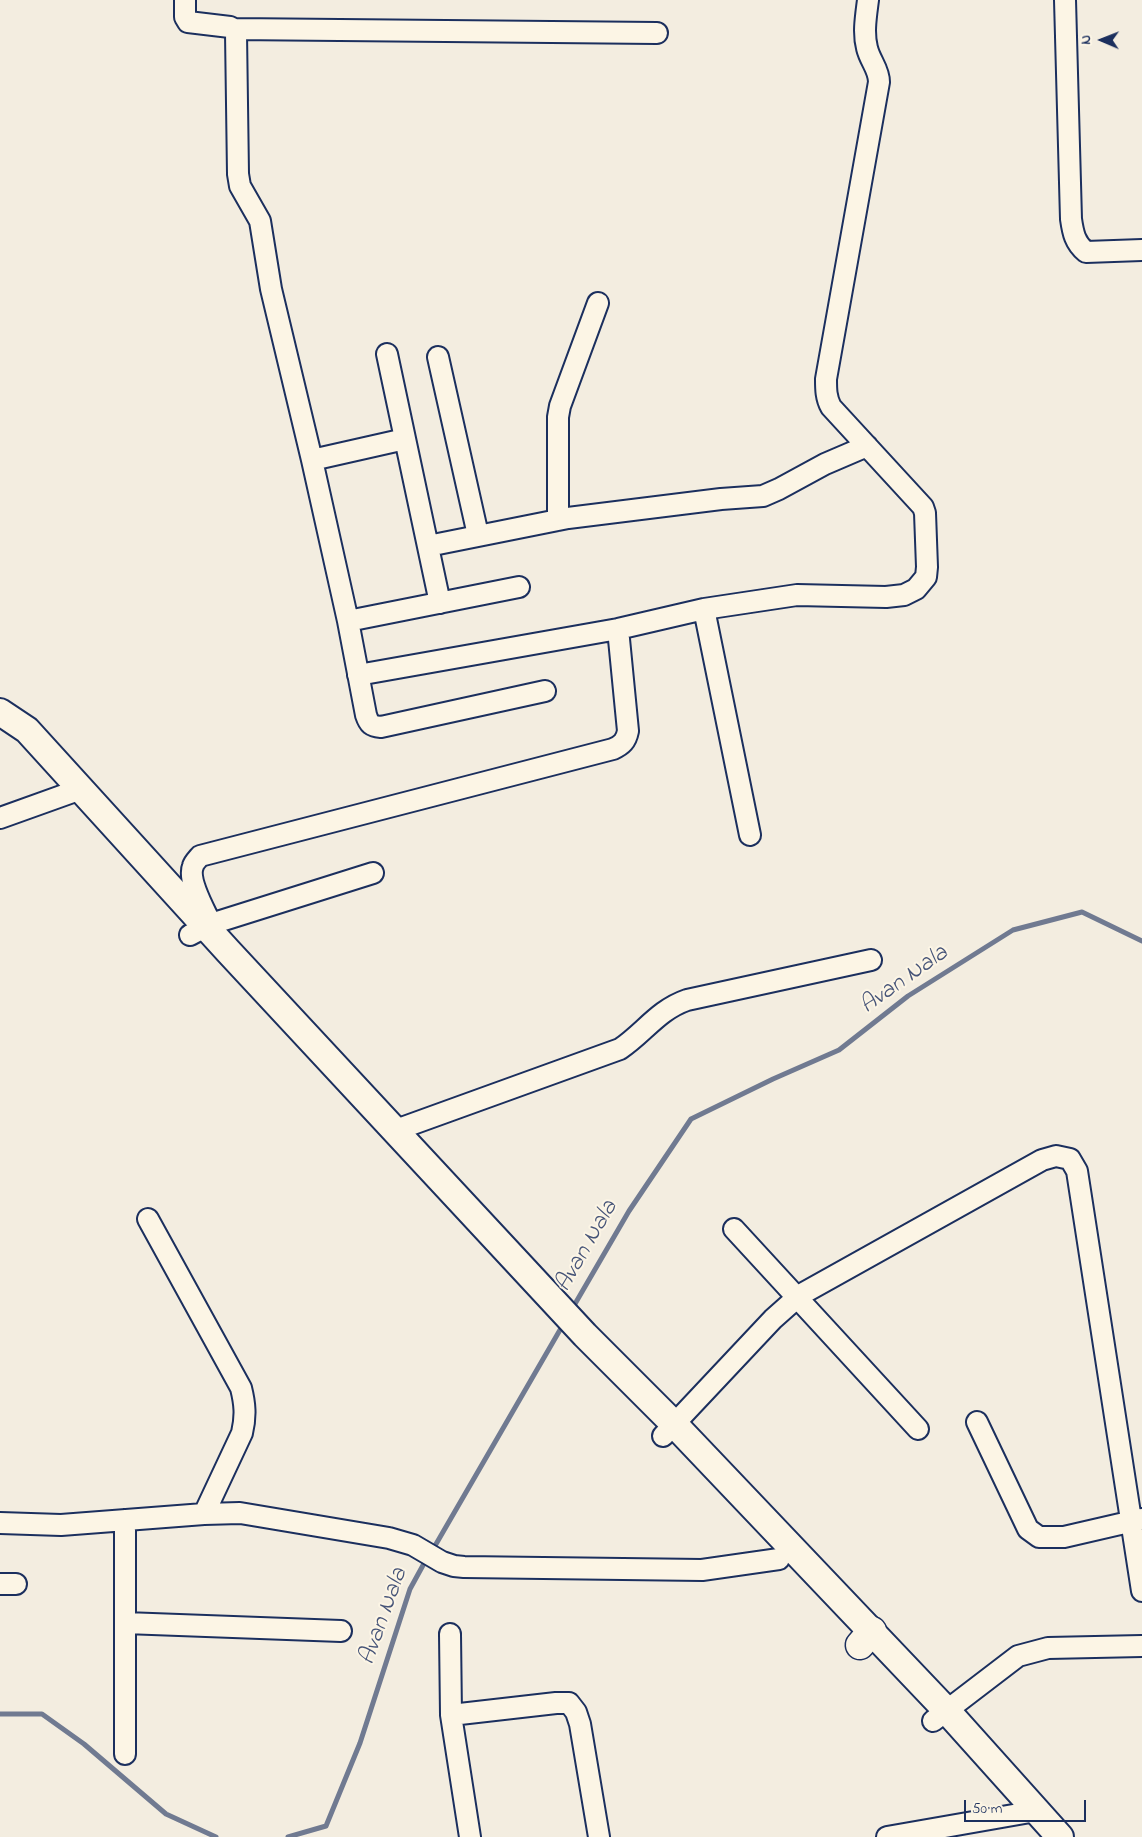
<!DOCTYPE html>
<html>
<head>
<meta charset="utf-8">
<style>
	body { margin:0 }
	#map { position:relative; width:1142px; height:1837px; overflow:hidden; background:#f3ede0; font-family:"Indie Flower",sans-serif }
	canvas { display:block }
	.north { position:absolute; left:1077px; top:15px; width:50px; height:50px; -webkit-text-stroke:4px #fcf5e5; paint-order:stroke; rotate:271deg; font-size:14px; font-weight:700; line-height:20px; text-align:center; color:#1b2f5e }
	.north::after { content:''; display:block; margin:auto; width:18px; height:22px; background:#1b2f5e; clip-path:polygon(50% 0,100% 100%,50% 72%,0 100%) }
	.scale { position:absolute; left:964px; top:1800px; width:122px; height:22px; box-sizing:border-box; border:2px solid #1b2f5e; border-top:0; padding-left:6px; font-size:15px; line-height:18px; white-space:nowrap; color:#1b2f5e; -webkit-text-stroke:4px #fcf5e5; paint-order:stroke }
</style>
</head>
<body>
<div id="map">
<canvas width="1142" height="1837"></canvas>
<div class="north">N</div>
<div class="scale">50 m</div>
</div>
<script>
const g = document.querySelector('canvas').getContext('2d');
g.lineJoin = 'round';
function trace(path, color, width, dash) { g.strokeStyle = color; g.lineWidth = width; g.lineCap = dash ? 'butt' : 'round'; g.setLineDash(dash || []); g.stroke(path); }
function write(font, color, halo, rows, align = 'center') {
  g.font = font + ' "Indie Flower",sans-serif'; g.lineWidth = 4; g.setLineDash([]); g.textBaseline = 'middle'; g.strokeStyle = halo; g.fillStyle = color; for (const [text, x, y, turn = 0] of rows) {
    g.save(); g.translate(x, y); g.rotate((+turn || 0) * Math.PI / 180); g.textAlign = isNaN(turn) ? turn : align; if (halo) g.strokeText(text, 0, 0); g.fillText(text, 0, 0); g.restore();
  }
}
trace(new Path2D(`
	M572 1309 629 1211 691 1119 773 1079 839 1050 908 996 1013 930 1082 912 1142 941
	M432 1551 564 1323
	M0 1714H42L84 1744 166 1814 216 1837
	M288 1837 326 1826 360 1743 410 1589 427 1558`), '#707a91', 5);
const minor = new Path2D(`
	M185 0V17L188 22 230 27 234 29 236 33 238 174 240 186 260 221 271 289 312 460 348 621 366 715C369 724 371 726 381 727L545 691
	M1065 0 1071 219C1073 233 1075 243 1086 252L1142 250
	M234 29 657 33
	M387 354 440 603
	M438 357 478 535
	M312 460 405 439
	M558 520V417L560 406 598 303
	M428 546 568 518 721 499 763 496 779 489 825 464 867 446
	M704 609 750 835
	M348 621 519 587
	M358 675 618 629 704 609 797 595 886 597 904 595 916 589 926 577 927 567 925 513 923 507 831 407C826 398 826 389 826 379L879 82C879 69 870 61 867 48 863 33 866 16 868 0
	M0 818 81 789
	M211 924C205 910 187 881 193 866 194 862 198 859 200 856L613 749C622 745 626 741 628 731L618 629
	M190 935 211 924 373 873
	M396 1130 620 1049C644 1033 658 1010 687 1000L871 960
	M148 1219 241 1388C245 1404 246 1416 242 1433L204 1514
	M734 1229 918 1429
	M977 1422 1028 1529 1039 1537H1064L1142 1519
	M663 1436 773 1319 800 1295 1042 1160 1056 1156 1070 1159 1077 1171 1142 1591
	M125 1520V1754
	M0 1523 61 1525 204 1514 240 1513 389 1538 413 1545 442 1562 454 1566 464 1567 702 1570 779 1559
	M0 1584H16
	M125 1623 341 1631
	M450 1634 451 1715 470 1837
	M451 1715 556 1703H569L576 1712 580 1724 599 1837
	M933 1721 1018 1656 1048 1648 1142 1646
	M887 1837 1036 1811`);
const major = new Path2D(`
	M0 712 27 730 228 951 585 1335 674 1424 947 1711 1060 1837`);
const highway = new Path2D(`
	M860 1645 872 1631`);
trace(minor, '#1b2f5e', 24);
trace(major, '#1b2f5e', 30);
trace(highway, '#1b2f5e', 31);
trace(minor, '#fcf5e5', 20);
trace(major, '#fcf5e5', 26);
trace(highway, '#fcf5e5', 28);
write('italic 24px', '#465478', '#fcf5e5', [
	["Avan Nala",905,981,-35],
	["Avan Nala",588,1247,-60],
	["Avan Nala",385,1617,-70]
]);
</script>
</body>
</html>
